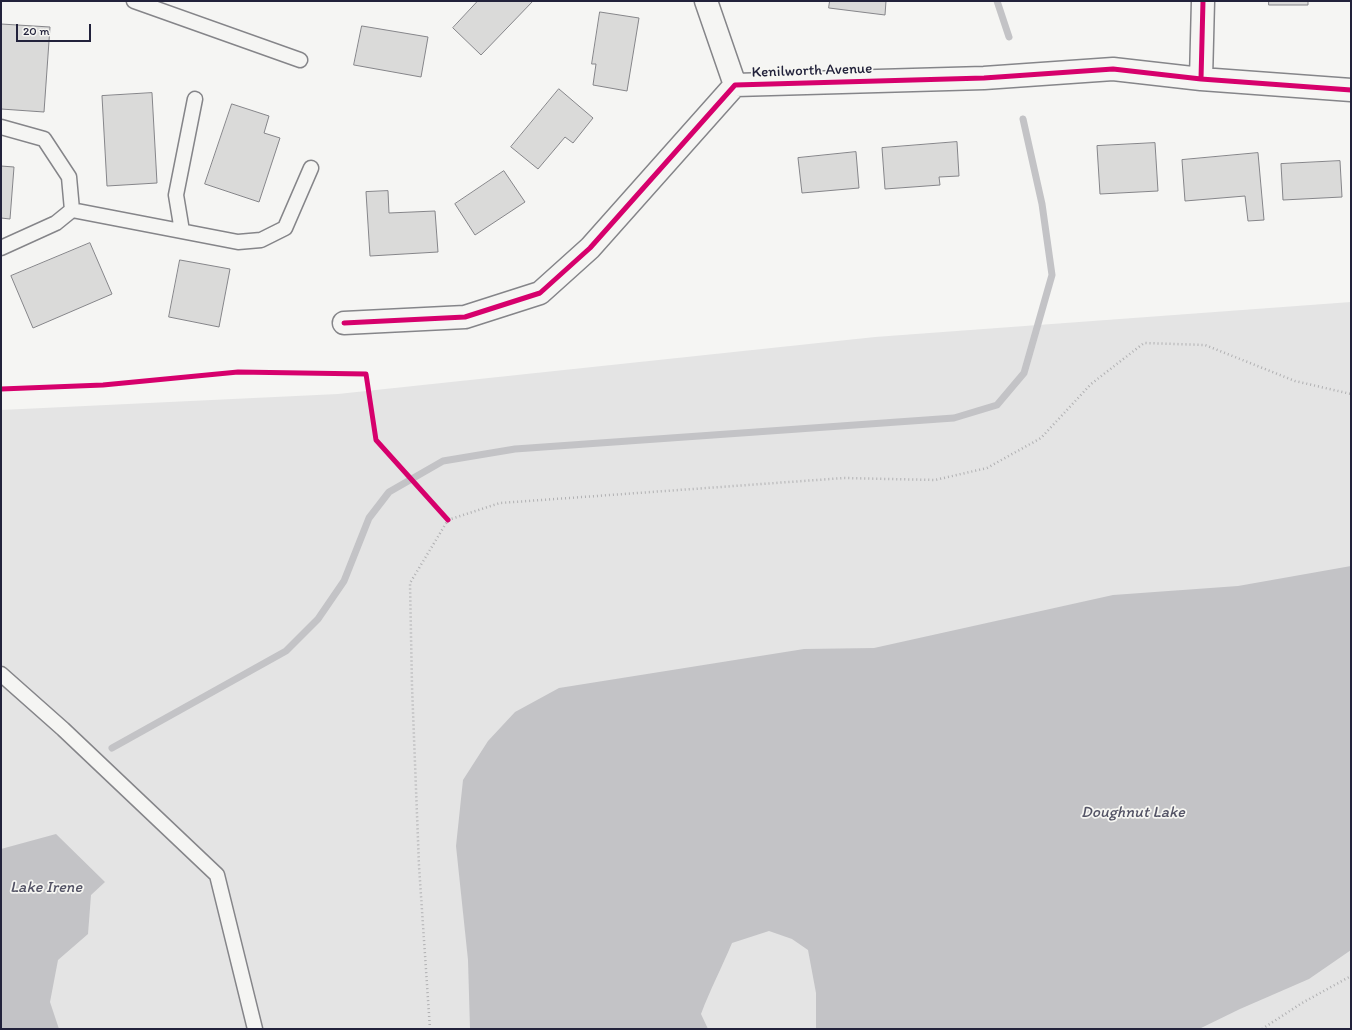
<!DOCTYPE html>
<html>
<head>
<meta charset="utf-8">
<style>
	body { margin:0 }
	#map { position:relative; width:1352px; height:1030px; overflow:hidden; background:#f5f5f3; font-family:Itim,sans-serif }
	canvas { display:block }
	.frame { position:absolute; inset:0; border:2px solid #22223b; pointer-events:none }
	.scale { position:absolute; left:16px; top:24px; width:75px; height:18px; box-sizing:border-box; border:2px solid #22223b; border-top:0; padding-left:5px; font-size:12px; line-height:14px; white-space:nowrap; color:#22223b; -webkit-text-stroke:3px #f6f6f2; paint-order:stroke }
</style>
</head>
<body>
<div id="map">
<canvas width="1352" height="1030"></canvas>
<div class="frame"></div>
<div class="scale">20 m</div>
</div>
<script>
const g = document.querySelector('canvas').getContext('2d');
g.lineJoin = 'round';
function fillPath(path, color) { g.fillStyle = color; g.fill(path, 'evenodd'); }
function trace(path, color, width, dash) { g.strokeStyle = color; g.lineWidth = width; g.lineCap = dash ? 'butt' : 'round'; g.setLineDash(dash || []); g.stroke(path); }
function write(font, color, halo, rows, align = 'center') {
  g.font = font + ' Itim,sans-serif'; g.lineWidth = 3.5; g.setLineDash([]); g.textBaseline = 'middle'; g.strokeStyle = halo; g.fillStyle = color; for (const [text, x, y, turn = 0] of rows) {
    g.save(); g.translate(x, y); g.rotate((+turn || 0) * Math.PI / 180); g.textAlign = isNaN(turn) ? turn : align; if (halo) g.strokeText(text, 0, 0); g.fillText(text, 0, 0); g.restore();
  }
}
fillPath(new Path2D(`
	M1351 302V1029H1V410L338 394 875 337Z`), '#e4e4e4');
fillPath(new Path2D(`
	M1351 566V950L1309 979 1240 1009 1199 1029H816V993L808 950 792 939 769 931 732 943C722 967 710 990 701 1014L708 1029H470L468 960 456 846 463 780 488 741 515 712 559 688 804 649 874 648 1113 595 1238 586Z
	M56 834 105 882 91 895 88 934 58 960 50 1002 59 1029H1V849Z`), '#c3c3c6');
trace(new Path2D(`
	M997 1 1009 37
	M112 748 286 651 318 619 344 581 369 518 389 492 443 461 515 449 954 418 997 405 1024 373 1052 275 1042 204 1023 119`), '#c3c3c6', 7);
const building = new Path2D(`
	M478 1H533L481 55 453 28Z
	M830 1H886L885 15 829 8Z
	M1269 1H1308V5H1269Z
	M600 12 639 18 627 91 593 85 596 64H592Z
	M1 24 50 27 44 112 1 109Z
	M362 26 428 37 421 77 354 65Z
	M559 89 593 118 573 143 565 137 538 169 511 147Z
	M152 93 157 183 107 186 102 96Z
	M232 104 269 116 264 133 280 138 259 202 205 184Z
	M957 142 959 176 939 177 940 185 885 189 882 148Z
	M1155 143 1158 191 1100 194 1097 146Z
	M856 152 859 188 802 193 798 158Z
	M1258 153 1264 220 1248 221 1245 196 1185 201 1182 160Z
	M1340 161 1342 197 1283 200 1281 164Z
	M1 166 14 167 10 219 1 218Z
	M504 171 525 202 475 235 455 204Z
	M388 191 389 213 435 211 438 252 370 256 366 192Z
	M90 243 112 294 33 328 11 276Z
	M180 260 230 269 219 327 169 317Z`);
fillPath(building, '#dadad9');
trace(building, '#858589', 1);
const lane = new Path2D(`
	M134 1 300 60
	M1 127 44 139 69 177 72 210 56 223 1 248
	M72 210 238 242 261 240 285 228 311 168
	M182 231 176 195 195 99
	M1 674 63 729 217 875 255 1029`);
const street = new Path2D(`
	M706 1 735 85
	M1201 79 1203 1
	M344 323 465 317 540 293 590 248 735 85 984 78 1113 69 1201 79 1351 90`);
trace(lane, '#858589', 17);
trace(street, '#858589', 25);
trace(new Path2D(`
	M430 1029 419 866 412 686 410 583 448 520 500 503 844 478 935 480 987 468 1041 438 1091 384 1144 343 1205 345 1295 381 1351 394
	M1262 1029 1302 1003 1351 976`), '#b0b0b2', 2.5, [1, 3]);
trace(lane, '#f5f5f3', 14);
trace(street, '#f5f5f3', 22);
trace(new Path2D(`
	M1201 79 1203 1
	M344 323 465 317 540 293 590 248 735 85 984 78 1113 69 1201 79 1351 90
	M1 389 103 385 238 372 366 374 376 440 448 520`), '#d6006c', 5);
write('15px', '#22223b', '#f6f6f2', [
	["Kenilworth Avenue",812,71,-2]
]);
write('italic 16px', '#535365', '#f6f6f2', [
	["Doughnut Lake",1133,813],
	["Lake Irene",46,888]
]);
</script>
</body>
</html>
